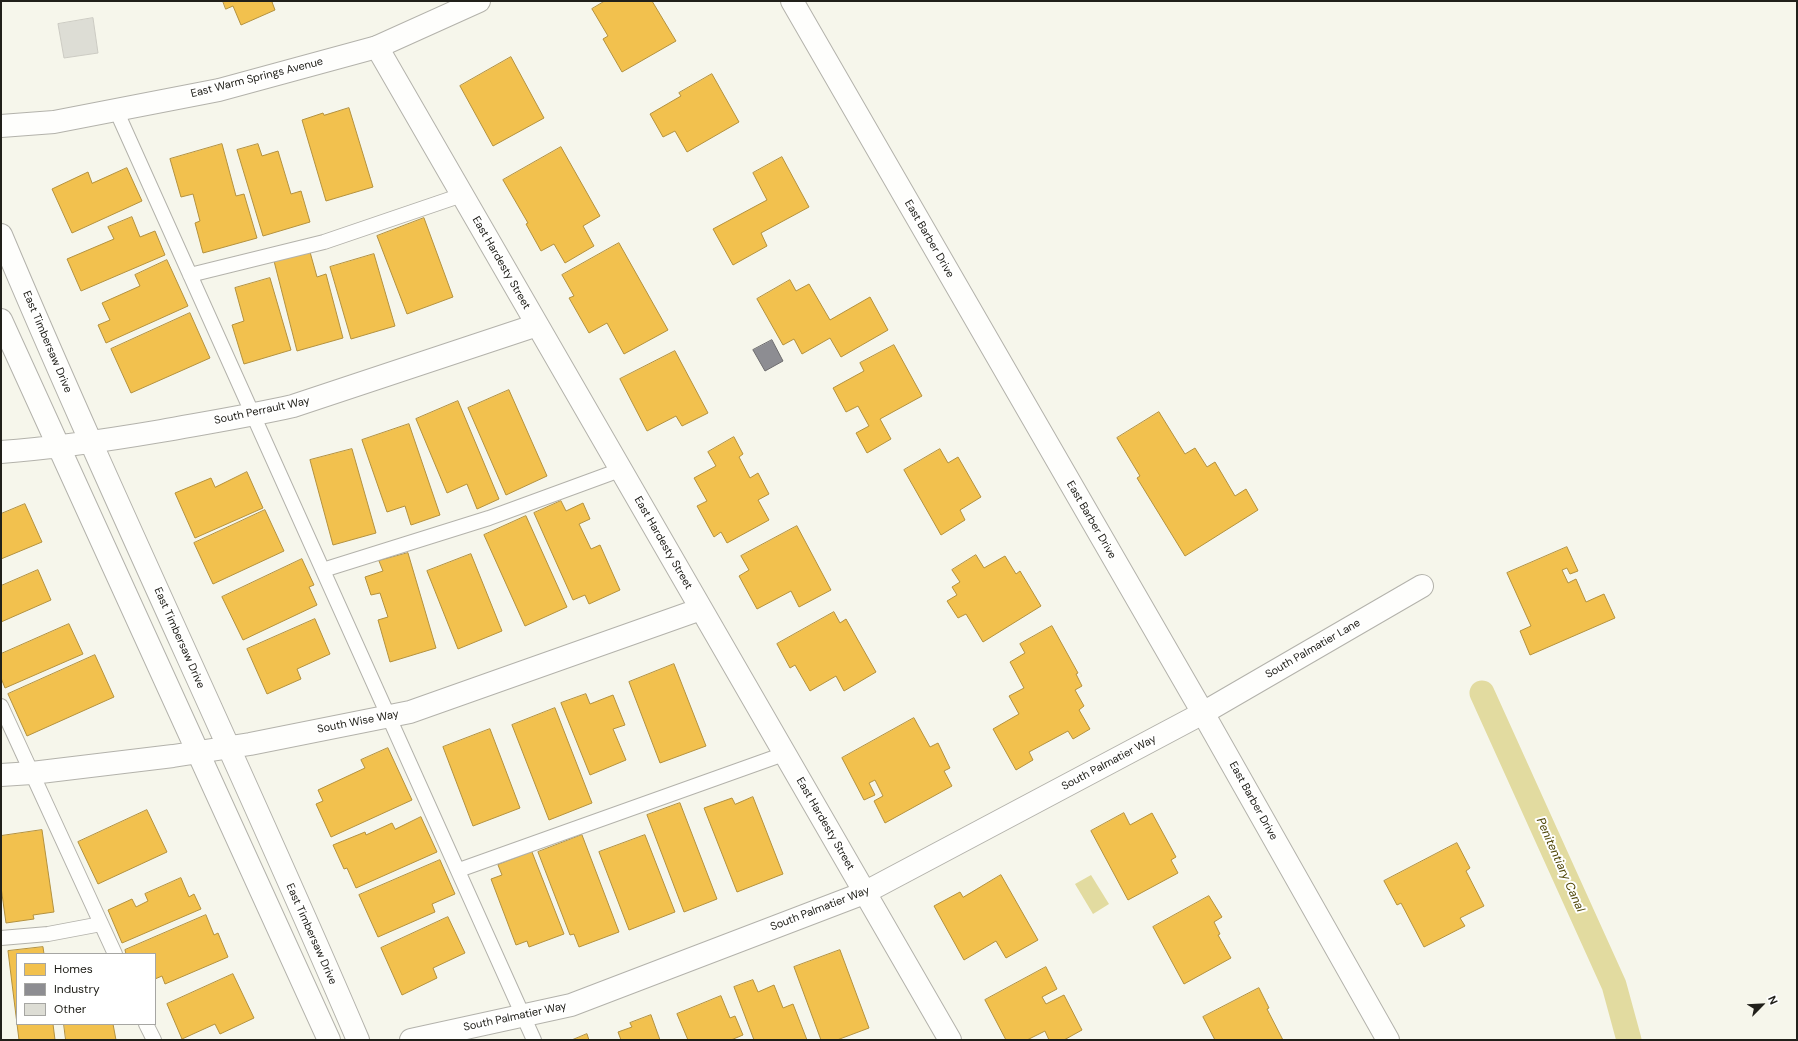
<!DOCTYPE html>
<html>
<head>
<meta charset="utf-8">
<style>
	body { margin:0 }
	#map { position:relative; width:1798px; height:1041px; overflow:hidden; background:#f6f6eb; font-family:"DM Sans",sans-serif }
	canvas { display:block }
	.frame { position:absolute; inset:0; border:2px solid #21201a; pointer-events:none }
	.legend { position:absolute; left:16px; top:953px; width:140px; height:72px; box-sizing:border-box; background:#fff; border:1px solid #a6a6a3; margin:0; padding:5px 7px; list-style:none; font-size:12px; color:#21201a }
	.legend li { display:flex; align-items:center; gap:8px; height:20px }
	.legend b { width:20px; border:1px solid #a6a6a3 }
	.north { position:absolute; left:1742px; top:985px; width:40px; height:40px; -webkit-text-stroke:3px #fff; paint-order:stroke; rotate:66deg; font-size:11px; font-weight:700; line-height:16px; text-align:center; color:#21201a }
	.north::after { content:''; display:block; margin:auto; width:14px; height:18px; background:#21201a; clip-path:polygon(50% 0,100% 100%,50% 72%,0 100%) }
</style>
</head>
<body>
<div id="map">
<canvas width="1798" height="1041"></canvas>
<div class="frame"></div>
<ul class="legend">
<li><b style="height:11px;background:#f2c14e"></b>Homes</li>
<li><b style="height:11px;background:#8d8d92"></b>Industry</li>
<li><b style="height:11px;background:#ddddd5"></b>Other</li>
</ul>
<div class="north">N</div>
</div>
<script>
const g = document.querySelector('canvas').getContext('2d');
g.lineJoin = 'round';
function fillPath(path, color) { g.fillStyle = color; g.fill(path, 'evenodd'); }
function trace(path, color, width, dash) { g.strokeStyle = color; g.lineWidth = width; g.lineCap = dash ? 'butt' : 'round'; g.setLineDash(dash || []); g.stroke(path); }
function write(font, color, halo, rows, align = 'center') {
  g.font = font + ' "DM Sans",sans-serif'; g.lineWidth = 4; g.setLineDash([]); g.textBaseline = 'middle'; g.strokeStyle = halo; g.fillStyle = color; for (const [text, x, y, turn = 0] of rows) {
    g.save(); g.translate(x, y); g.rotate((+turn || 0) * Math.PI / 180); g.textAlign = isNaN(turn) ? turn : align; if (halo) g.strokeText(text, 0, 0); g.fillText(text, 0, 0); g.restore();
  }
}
fillPath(new Path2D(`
	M1091 875 1109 904 1093 914 1075 884Z`), '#e2dba0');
const homes = new Path2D(`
	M223 1H275L272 2 275 10 241 25 233 6 226 9Z
	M605 1H652L676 41 622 72 603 39 608 36 592 9Z
	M511 57 544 118 493 146 460 86Z
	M712 74 739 122 687 152 675 131 663 137 650 114 681 96 679 93Z
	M349 108 373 187 326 201 302 120 323 113 324 115Z
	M222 144 236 196 244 194 257 238 203 253 195 223 200 221 193 194 181 197 170 159Z
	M258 144 262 156 278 151 291 194 301 191 310 222 263 236 237 150Z
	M561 147 600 216 583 226 594 246 565 263 554 244 541 251 526 224 528 223 503 180Z
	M782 157 809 207 761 233 767 246 733 265 713 229 767 200 753 173Z
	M127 168 142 201 72 233 52 189 88 172 92 183Z
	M132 217 140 237 155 231 165 255 81 291 67 259 114 239 108 227Z
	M424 218 453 297 407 314 377 236Z
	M619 243 668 330 624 354 607 323 589 333 569 298 574 296 562 275Z
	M310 252 317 277 326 274 343 338 297 351 274 261Z
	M374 254 395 326 351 339 330 267Z
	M167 260 188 306 106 343 98 325 110 320 102 303 140 286 135 275Z
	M270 278 291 350 244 364 232 325 244 321 235 288Z
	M790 280 796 291 809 284 830 320 870 297 888 330 841 357 830 338 802 354 794 339 783 345 757 299Z
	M190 313 210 358 131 393 111 349Z
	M894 345 922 396 880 419 891 439 867 453 856 433 869 426 858 406 846 412 833 388 864 371 860 363Z
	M675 351 708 413 682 426 676 416 647 431 620 379Z
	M509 390 547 476 506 495 468 408Z
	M458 401 499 499 477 509 467 484 447 493 416 419Z
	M1159 412 1185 454 1195 448 1207 467 1215 462 1235 496 1246 489 1258 510 1185 556 1137 478 1140 476 1117 438Z
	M409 424 440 515 411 525 405 506 387 512 362 440Z
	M734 437 743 454 739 457 750 478 758 473 769 494 758 500 769 520 727 543 721 532 714 537 697 506 707 501 694 478 716 466 708 452Z
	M352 449 376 533 333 545 310 460Z
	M940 449 948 463 958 457 981 497 960 510 965 520 941 535 904 470Z
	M247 472 263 508 195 538 175 493 211 478 215 487Z
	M561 501 566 511 583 503 590 519 579 524 591 549 600 545 620 590 589 604 585 595 573 600 534 513Z
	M25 504 42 542 1 559V514Z
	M265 510 284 551 213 584 194 543Z
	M526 516 567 607 525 626 484 535Z
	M797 526 831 590 799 607 791 591 757 609 739 576 749 570 741 556Z
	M1567 547 1578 571 1570 574 1567 568 1562 570 1568 583 1576 579 1586 602 1604 594 1615 618 1530 655 1520 631 1531 626 1507 573Z
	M408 553 436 648 390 662 378 620 388 617 380 593 371 595 365 577 383 571 379 561Z
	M471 554 502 631 458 649 427 571Z
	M976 555 984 568 1005 556 1016 574 1020 571 1041 606 983 642 966 614 958 618 947 601 957 595 952 587 960 582 952 570Z
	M302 559 314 585 309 587 317 605 243 640 222 597Z
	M38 570 51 600 1 622V586Z
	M834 612 840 623 846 619 876 672 844 691 836 676 810 691 795 665 790 668 777 644Z
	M315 619 330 654 297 669 301 679 267 694 247 649Z
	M69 624 83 654 5 688 1 678V654Z
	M1052 626 1078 673 1076 674 1082 686 1075 690 1084 706 1079 710 1090 729 1073 739 1068 731 1029 752 1033 760 1016 770 993 729 1019 714 1009 696 1024 688 1010 662 1025 653 1020 644Z
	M95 655 114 697 27 736 8 694Z
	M674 664 706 746 660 763 629 682Z
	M586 694 590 704 613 695 625 725 613 729 626 760 590 775 561 703Z
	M555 708 592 803 549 820 512 725Z
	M914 718 930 747 938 743 950 768 944 771 952 786 885 823 874 801 883 796 875 780 869 783 875 795 864 800 842 758Z
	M490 729 520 808 473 826 443 747Z
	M388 748 412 800 331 837 316 804 323 801 318 790 365 768 361 760Z
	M753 797 783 874 737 892 704 808 732 798 735 804Z
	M680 803 717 899 684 912 647 815Z
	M147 810 167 852 98 884 78 842Z
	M1124 813 1130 825 1152 813 1176 857 1171 860 1178 873 1128 900 1091 831Z
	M421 817 437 852 356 888 347 868 344 869 333 845 365 832 366 835 392 823 395 829Z
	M42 830 54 912 33 915 34 919 6 923 1 887V836Z
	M582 835 619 932 579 947 574 934 570 935 538 852Z
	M645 835 675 912 629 930 599 852Z
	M1457 843 1470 868 1466 871 1484 906 1460 918 1465 926 1424 947 1401 903 1397 905 1384 881Z
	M532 852 564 934 529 947 527 941 516 945 491 879 502 875 498 865Z
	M440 860 455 894 432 904 435 912 378 937 359 895Z
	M1001 875 1038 940 1006 958 996 941 964 960 934 906 960 892 963 897Z
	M181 878 189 897 194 894 201 909 122 943 108 910 132 899 136 907 148 901 145 894Z
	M1209 896 1222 917 1214 922 1220 934 1218 935 1231 958 1184 984 1153 927Z
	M206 915 214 935 218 933 228 957 165 984 162 976 155 979V954H126L125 950Z
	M448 917 465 953 433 968 437 978 402 995 381 948Z
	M43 947 44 954H17V1024H53L55 1040H19L8 951Z
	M840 950 869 1028 837 1040H821L794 967Z
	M1046 967 1057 989 1042 997 1046 1004 1064 995 1082 1030 1064 1040H1049L1045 1031 1027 1040H1006L985 1000Z
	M233 974 254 1018 220 1034 215 1024 182 1039 167 1004Z
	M753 980 758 992 774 985 783 1008 793 1004 807 1040H754L734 987Z
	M1259 988 1269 1008 1267 1009 1283 1040H1215L1203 1017Z
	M721 996 730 1018 735 1016 743 1035 731 1040H688L677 1014Z
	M651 1015 660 1040H621L618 1032 632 1027 630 1023Z
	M64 1024H113L116 1040H66Z
	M587 1034 589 1040H572Z`);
fillPath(homes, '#f2c14e');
trace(homes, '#b3913e', 1);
const industry = new Path2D(`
	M772 340 783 361 765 371 753 350Z`);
fillPath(industry, '#8d8d92');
trace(industry, '#6d6c6e', 1);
trace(new Path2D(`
	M1482 693 1614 985 1629 1040`), '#e2dba0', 25);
const building = new Path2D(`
	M93 18 98 53 64 58 58 24Z`);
fillPath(building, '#ddddd5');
trace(building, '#cccbc3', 1);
const service = new Path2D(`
	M116 110 534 1040
	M190 275 324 242 462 195
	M323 570 489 518 620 470
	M1 706 115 954
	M459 870 784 754
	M1 938 48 934 101 924
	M146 1024 154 1040`);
const minor = new Path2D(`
	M377 47 950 1040
	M1 235C115 506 243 770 358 1040
	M1 320 329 1040
	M1 452C55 448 108 440 161 431 205 423 249 416 293 406L537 325
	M1 775 32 773 173 756 250 744 410 712 701 609
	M411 1040 571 1005 864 893 1203 713 1422 586`);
const tertiary = new Path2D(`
	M792 1 1203 713 1388 1040
	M1 126 54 122 219 90 377 47 479 1`);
trace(service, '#b3b2ab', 16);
trace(minor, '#b3b2ab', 24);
trace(tertiary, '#b3b2ab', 24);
trace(service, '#fefefc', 14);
trace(minor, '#fefefc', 22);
trace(tertiary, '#fefefc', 22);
write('11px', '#21201a', '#fff', [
	["East Warm Springs Avenue",257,78,-14],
	["East Barber Drive",929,239,60],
	["East Hardesty Street",501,263,60],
	["East Timbersaw Drive",47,342,67],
	["South Perrault Way",262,411,-12],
	["East Barber Drive",1091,520,60],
	["East Hardesty Street",663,543,60],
	["East Timbersaw Drive",179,638,66],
	["South Palmatier Lane",1313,649,-30],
	["South Wise Way",358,722,-11],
	["South Palmatier Way",1109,763,-28],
	["East Barber Drive",1253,801,61],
	["East Hardesty Street",825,824,60],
	["South Palmatier Way",820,909,-21],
	["East Timbersaw Drive",311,934,66],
	["South Palmatier Way",515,1017,-12]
]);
write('italic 12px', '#4e4505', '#fff', [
	["Penitentiary Canal",1560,865,66]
]);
</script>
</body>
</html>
